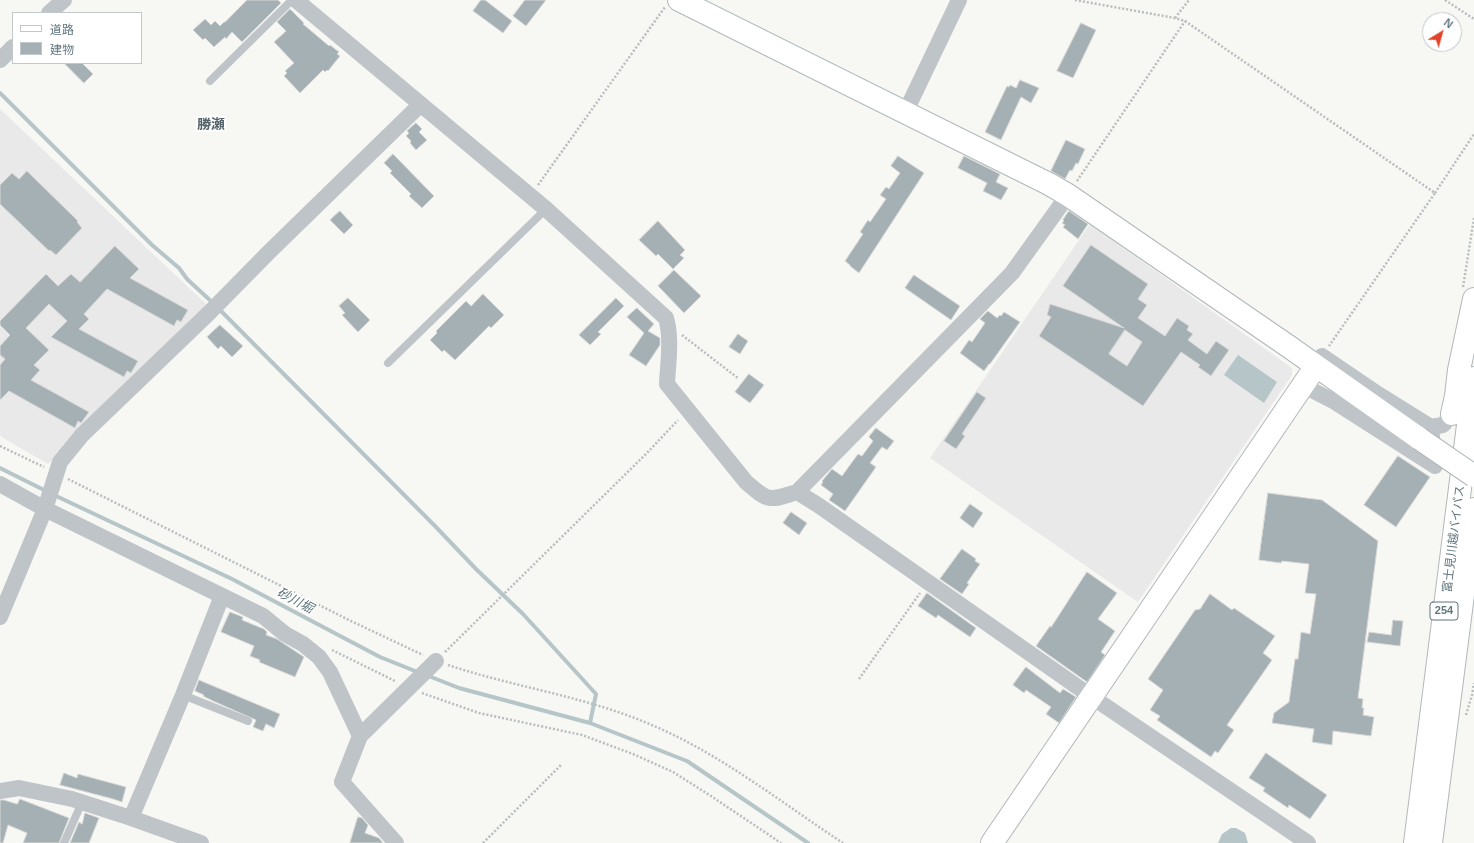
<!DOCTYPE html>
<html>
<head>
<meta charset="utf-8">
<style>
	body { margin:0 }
	#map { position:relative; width:1474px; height:843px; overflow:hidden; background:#f7f7f4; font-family:Helvetica,"Noto Sans JP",sans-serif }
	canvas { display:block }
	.legend { position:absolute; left:12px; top:12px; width:130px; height:52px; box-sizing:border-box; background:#fff; border:1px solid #c0c8cc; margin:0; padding:5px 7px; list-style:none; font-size:12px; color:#62767f }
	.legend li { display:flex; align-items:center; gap:8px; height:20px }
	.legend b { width:20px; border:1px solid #c0c8cc }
	.north { position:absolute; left:1422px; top:12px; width:40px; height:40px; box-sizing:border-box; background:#fff; border:1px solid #c0c8cc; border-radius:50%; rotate:37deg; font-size:11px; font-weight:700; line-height:16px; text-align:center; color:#62767f }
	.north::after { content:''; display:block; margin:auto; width:14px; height:18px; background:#e2422a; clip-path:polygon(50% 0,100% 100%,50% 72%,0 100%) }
</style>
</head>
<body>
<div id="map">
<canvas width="1474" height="843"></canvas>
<ul class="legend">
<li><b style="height:5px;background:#fff"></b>道路</li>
<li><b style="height:11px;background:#a5b0b4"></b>建物</li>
</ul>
<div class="north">N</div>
</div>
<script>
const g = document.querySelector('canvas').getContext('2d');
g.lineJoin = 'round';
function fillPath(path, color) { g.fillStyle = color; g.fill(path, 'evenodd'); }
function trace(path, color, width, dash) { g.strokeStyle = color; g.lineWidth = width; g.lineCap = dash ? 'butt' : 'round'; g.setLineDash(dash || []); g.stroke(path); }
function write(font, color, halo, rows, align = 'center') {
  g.font = font + ' Helvetica,"Noto Sans JP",sans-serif'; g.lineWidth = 4; g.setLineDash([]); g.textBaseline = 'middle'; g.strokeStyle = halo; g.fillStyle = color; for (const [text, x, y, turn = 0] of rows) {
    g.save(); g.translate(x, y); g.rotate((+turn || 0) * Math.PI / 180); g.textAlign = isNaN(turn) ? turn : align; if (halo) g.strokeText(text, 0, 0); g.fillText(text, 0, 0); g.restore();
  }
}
fillPath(new Path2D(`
	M0 109 208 306 48 464 0 436Z
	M1090 224 1292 368V375L1138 602 930 458Z`), '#e8e9e8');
fillPath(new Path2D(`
	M1238 355 1277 382 1264 403 1224 375Z
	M1231 828H1236L1245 833 1248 843H1218L1222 834Z`), '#b6c5c7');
trace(new Path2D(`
	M0 93 152 245 179 268 187 279 213 303
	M218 308 435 526 476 569 523 614 596 694 590 723
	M0 468 48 492
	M54 495 232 579 380 657 420 673
	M426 675 459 688 590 723 687 761 808 843`), '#b6c5c7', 4);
const building = new Path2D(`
	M247 0H278L281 3 242 42 232 32 226 39 225 37 214 47 205 38 203 40 193 30 205 19 211 25 215 21 220 26 224 22H225Z
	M481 0H485L512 21 503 33 473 11Z
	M525 0H546L526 26 513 16Z
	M290 9 304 23 303 24 329 46 330 45 339 52 337 54 340 56 328 71 327 70 325 72 323 70 300 93 284 76 287 73 285 71 294 63 274 42 286 31 277 22Z
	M1081 23 1096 30 1073 78 1057 71Z
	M64 63H82L93 74 84 83Z
	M1020 80 1039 88 1031 103 1021 97 1001 140 985 132 1007 86 1009 87 1010 85 1016 88Z
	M416 123 422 129 419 132 427 140 416 150 410 143 411 141 406 136 409 133 407 131Z
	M1066 140 1085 149 1078 164 1076 163 1072 171 1070 170 1065 179 1051 171Z
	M393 154 434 196 422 208 409 196 411 194 390 173 392 171 384 163Z
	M898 156 924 173 859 273 850 266V265L845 261 863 234 860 232 868 220 870 222 886 199 880 195 886 187 889 189 900 173 891 166Z
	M964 156 1000 174 996 182 1008 188 1001 200 983 191 987 183 958 168Z
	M27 171 78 221 77 222 82 228 56 255 50 250 49 251 0 204V185L12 173 19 179Z
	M340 211 353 225 344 234 330 220Z
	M1069 211 1088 224 1078 239 1063 227 1065 225 1062 223 1064 221 1063 220Z
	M658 221 685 250 680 255 684 258 673 269 658 254 656 256 639 240Z
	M1091 245 1148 284 1138 299 1147 305 1138 318 1165 336 1177 318 1189 326 1187 330 1193 334 1188 340 1207 354 1216 341 1229 350 1211 376 1198 367 1200 365 1181 352 1143 406 1039 336 1051 317 1047 315 1050 304 1124 328 1063 286ZM1125 330 1142 342 1127 366 1109 354Z
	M115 246 139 269 130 278 188 310 181 322 177 320 174 326 107 289 84 314 89 319 79 329 138 361 131 373 127 371 124 377 51 337 67 321 49 304 26 328 49 350 34 365 40 370 31 380 89 412 81 423 78 421 75 428 9 391 0 400V365L5 359 0 355V346L10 335 0 325V321L46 274 58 286 71 274 80 282Z
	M674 270 701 296 684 313 658 286Z
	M914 275 960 306 951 320 905 288Z
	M483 294 504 315 491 328 489 326 455 360 444 350 442 352 430 340 437 333 436 331 466 301 471 306Z
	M348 298 370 320 358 332 342 315 345 313 339 306Z
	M616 298 624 306 598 332 601 334 590 345 579 335Z
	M637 308 654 324 648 331 660 338V345L646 366 629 355 644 333 627 317Z
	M988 311 997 318 1000 315 1001 316 1004 312 1020 322 990 364H989L984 371 960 353 969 340 972 342 985 323 980 319Z
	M220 325 243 346 232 357 221 346 218 349 207 337Z
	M738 334 748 341 740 354 729 347Z
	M749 374 764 385 750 403 735 392Z
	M977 392 986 398 962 434 965 436 956 449 944 441Z
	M876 428 894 441 887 450 882 447 870 463 876 467 845 511 829 500 833 494 821 485 823 482 822 481 832 469 842 476 858 454 862 456 873 441 869 437Z
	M1398 456 1430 477 1396 527 1364 505Z
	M1268 493 1322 500 1378 541 1358 698 1363 699 1362 708H1364L1363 715 1374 717 1371 736 1333 731 1332 745 1318 743 1312 742 1314 729 1272 723 1274 713 1289 702 1295 659H1298L1301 632 1310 634 1316 594 1305 593 1309 564 1282 561 1281 563 1259 560Z
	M970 504 983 513 973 528 960 518Z
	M791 512 807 523 799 535 783 523Z
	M962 549 976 559 975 561 980 564 967 583 969 584 962 594 940 579Z
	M1087 572 1117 593 1098 619 1115 631 1101 652 1105 655 1087 682 1036 646 1050 626 1051 627Z
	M927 593 976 628 970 637 938 615 936 618 918 606Z
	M1210 594 1232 610 1234 608 1275 636 1263 653 1272 660 1227 725 1234 730 1218 753 1215 751 1211 757 1157 720 1160 716 1150 710 1163 690 1148 679 1195 610 1200 609Z
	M230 612 243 617 242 620 264 629 267 632 266 635 277 639 304 657 295 677 259 662 260 660 250 656 254 646 221 632Z
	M1393 620 1403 621 1400 646 1367 642 1369 632 1391 635Z
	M1026 667 1060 693 1063 689 1076 697 1059 723 1046 714 1051 707 1026 690 1024 693 1013 685Z
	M199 680 280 714 274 728 266 724 263 731 253 727 256 720 213 701 203 696 204 695 195 691Z
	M1266 753 1327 795 1310 819 1289 805 1288 808 1263 791 1265 788 1249 778Z
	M64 773 77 778 78 774 126 787 122 802 113 799 60 785Z
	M20 799 69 818 59 843H23L27 833 8 825 3 843H0V800H4L17 804Z
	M85 813 99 818 89 843H70L79 822 82 824Z
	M358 817 362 818 368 825 365 833 379 838 383 843H350Z`);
fillPath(building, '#a5b0b4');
trace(building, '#d9d9d7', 1);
const secondary = new Path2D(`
	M679 0 1049 184 1068 195 1288 346 1420 439
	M992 843 1316 366`);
const highway = new Path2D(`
	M1452 414 1456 396 1459 370 1474 299
	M1415 843 1474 378
	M1431 843 1474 509`);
trace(secondary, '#b0b8bb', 24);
trace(highway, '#b1b7ba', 24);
trace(new Path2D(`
	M1075 0 1175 18 1185 21 1435 193 1329 346
	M1445 0 1474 19
	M1175 18 1189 0
	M1077 181 1185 21
	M538 185 665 7
	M1435 193 1474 134
	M1463 287 1474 218
	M682 335 739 379
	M0 446 44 467
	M68 479 351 621 423 655
	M332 650 395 681
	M445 652 647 453 678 420
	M448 665C514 687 583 696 647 723 718 752 779 801 843 843
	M859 679 920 593
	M422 693 479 713 582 735 633 754 673 772 711 796 781 843
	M1466 715 1472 695 1474 683
	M483 843 562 764`), '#b8bdbf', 2.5, [2, 2]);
trace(new Path2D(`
	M210 81 292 0
	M388 363 546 209
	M183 695 248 721
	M64 843 82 802`), '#bec4c7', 8);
trace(new Path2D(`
	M296 0 546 209 666 318C672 338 668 363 667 384L746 482C769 502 769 501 797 492L818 505 1092 697 1308 843
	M49 13 64 0
	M0 60 13 47
	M906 111 959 0
	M1316 366 1322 356 1378 394 1431 427 1443 425 1452 414
	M1304 386 1335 402 1435 466 1431 427
	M0 484 45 509 263 616 285 634 303 644 319 657 330 672 360 736
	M797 492 1012 273 1068 195
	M0 617 45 509 60 462 82 435 210 312 269 252 421 104
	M0 791 19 788 72 799 131 818 201 843
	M131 818 183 695 222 596
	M396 843 342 782 360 736 436 661`), '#bec4c7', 16);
trace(secondary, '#fff', 22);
trace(highway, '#fff', 22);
const secondaryBridge = new Path2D(`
	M1420 439 1474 476`);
trace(secondaryBridge, '#b0b8bb', 24, []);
trace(secondaryBridge, '#fff', 22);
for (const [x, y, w] of [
	[1444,611,28]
]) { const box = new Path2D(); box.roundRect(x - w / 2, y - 9, w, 18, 3); g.fillStyle = '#fff'; g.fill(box); trace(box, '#62767f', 1); }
write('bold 11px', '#62767f', null, [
	["254",1444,611]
]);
write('12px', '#62767f', '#fff', [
	["富士見川越バイパス",1454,539,-83]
]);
write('italic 13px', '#5e767a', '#fff', [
	["砂川堀",295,601,28]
]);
write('bold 14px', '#54636a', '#fff', [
	["勝瀬",211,125]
]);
</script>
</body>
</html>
